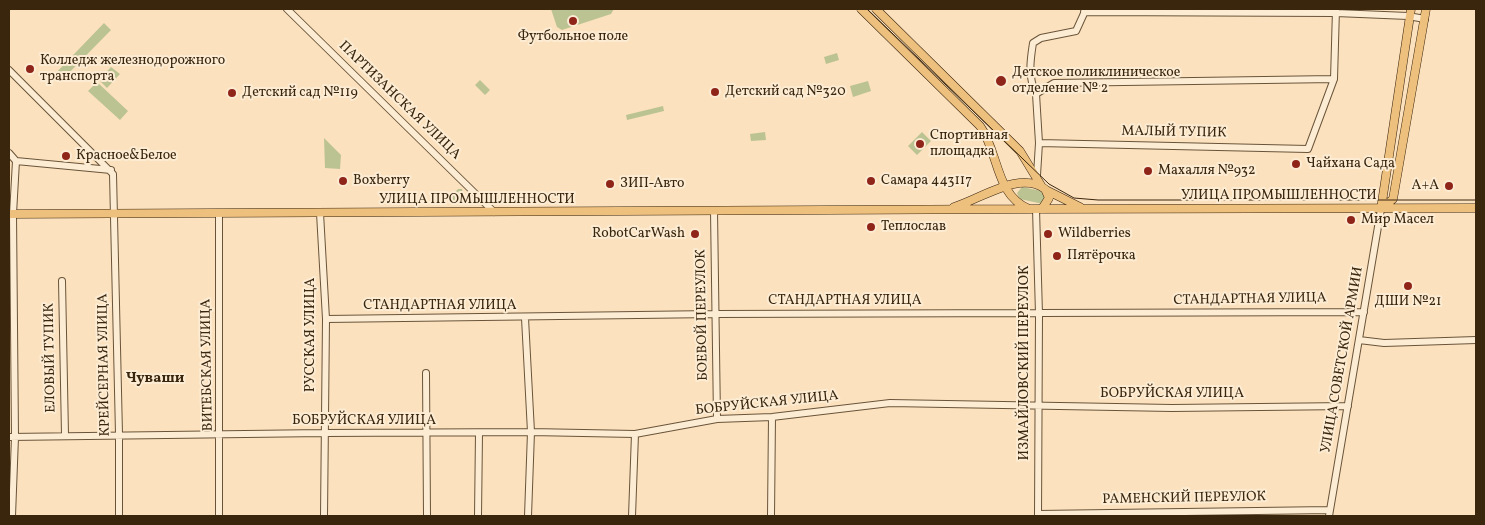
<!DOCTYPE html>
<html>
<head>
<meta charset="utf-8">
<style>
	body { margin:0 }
	#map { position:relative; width:1485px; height:525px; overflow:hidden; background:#fbe1bd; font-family:Vollkorn,serif }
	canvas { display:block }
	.frame { position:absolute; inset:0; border:10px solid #3a250d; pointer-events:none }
</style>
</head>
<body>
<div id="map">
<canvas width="1485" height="525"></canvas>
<div class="frame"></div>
</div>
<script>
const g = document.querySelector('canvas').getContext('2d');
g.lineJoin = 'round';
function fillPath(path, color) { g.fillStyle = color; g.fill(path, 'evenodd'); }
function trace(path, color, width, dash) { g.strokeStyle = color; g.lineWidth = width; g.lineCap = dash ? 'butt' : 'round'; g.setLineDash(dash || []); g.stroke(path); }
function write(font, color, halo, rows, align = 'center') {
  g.font = font + ' Vollkorn,serif'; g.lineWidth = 4; g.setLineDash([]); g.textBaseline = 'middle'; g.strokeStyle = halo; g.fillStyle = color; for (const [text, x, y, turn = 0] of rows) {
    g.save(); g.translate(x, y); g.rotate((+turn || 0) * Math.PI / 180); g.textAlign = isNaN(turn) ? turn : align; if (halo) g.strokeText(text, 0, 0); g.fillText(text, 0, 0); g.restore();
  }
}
fillPath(new Path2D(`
	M551 9H614L611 14 562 30 557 27Z
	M104 23 111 30 60 82 53 76Z
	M837 53 839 60 826 64 824 57Z
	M111 67 120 74 107 88 99 80Z
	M480 80 490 90 485 95 475 85Z
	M868 81 871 91 853 97 850 86Z
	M97 82 128 111 120 120 88 91Z
	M663 106 664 111 627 120 626 115Z
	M765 132 766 140 751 141 750 134Z
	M922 132 931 141 917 155 908 146Z
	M324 138 341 155 340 169 325 168Z
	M1022 187 1042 191 1046 195 1043 204 1020 199 1017 193Z
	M458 189H462L463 197 452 204 453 194Z`), '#bcc393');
const minor = new Path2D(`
	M287 9 494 212
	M1086 9 1076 31 1041 38 1033 43C1030 62 1028 77 1036 94L1054 83 1334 79
	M1084 12 1336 13 1408 16 1425 19
	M9 70 113 174 119 434V516
	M1036 94 1039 143 1037 175
	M1039 143 1308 149 1334 79 1336 9
	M9 153 16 161 111 170
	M1036 209 1039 314 1038 516
	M714 211 717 419
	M219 213V516
	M320 213 326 319 324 516
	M62 281 65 435
	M525 318 531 432 528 516
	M326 319 715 314 1364 312
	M1359 340 1384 343 1476 340
	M426 373 427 516
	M9 437 324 433 531 432 635 434 717 419 772 417 890 403 1172 408 1348 406
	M1038 514 1330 510
	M12 516 15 437 13 214 16 161
	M478 516 479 433
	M632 516 635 434
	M771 516 772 417
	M1329 516 1381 209`);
const major = new Path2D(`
	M861 9 980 126C999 152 995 195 1029 209L1476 208
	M876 9 1020 151 1042 187
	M1046 190 1080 207
	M954 207C981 199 1020 170 1045 189L1049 198 1042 209
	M1381 209 1393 199 1426 9
	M1381 209 1411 9
	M9 214 1029 209`);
trace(minor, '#6a5439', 8);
trace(major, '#3a250d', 9);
trace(minor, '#fcecd4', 6);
trace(major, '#eec07e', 8);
trace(new Path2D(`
	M867 9 1049 184 1074 198 1098 200H1476`), '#3a250d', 1);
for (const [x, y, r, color] of [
	[573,21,5,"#8f2418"],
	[30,69,5,"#8f2418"],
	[1001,81,6,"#8f2418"],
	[715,92,5,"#8f2418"],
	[232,93,5,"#8f2418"],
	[920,144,5,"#8f2418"],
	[66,156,5,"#8f2418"],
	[1296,164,5,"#8f2418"],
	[1148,171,5,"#8f2418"],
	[343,181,5,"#8f2418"],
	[871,181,5,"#8f2418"],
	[610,184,5,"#8f2418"],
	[1449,186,5,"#8f2418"],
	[1351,220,5,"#8f2418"],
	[871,227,5,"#8f2418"],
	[695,234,5,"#8f2418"],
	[1048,234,5,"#8f2418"],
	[1057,256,5,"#8f2418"],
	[1408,286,5,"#8f2418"]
]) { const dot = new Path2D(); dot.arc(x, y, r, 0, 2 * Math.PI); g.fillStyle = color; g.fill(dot); trace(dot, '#fcecd4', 2); }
write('14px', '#3a250d', '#fcecd4', [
	["Футбольное поле",573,37,"center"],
	["Колледж железнодорожного",40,61],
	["транспорта",40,77],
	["Детское поликлиническое",1012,73],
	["отделение № 2",1012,89],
	["Детский сад №320",725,92],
	["Детский сад №119",242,93],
	["Спортивная",930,136],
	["площадка",930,152],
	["Красное&Белое",76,156],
	["Чайхана Сада",1306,164],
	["Махалля №932",1158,171],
	["Boxberry",353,181],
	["Самара 443117",881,181],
	["ЗИП-Авто",620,184],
	["А+A",1439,186,"right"],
	["Мир Масел",1361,220],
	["Теплослав",881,227],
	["RobotCarWash",685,234,"right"],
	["Wildberries",1058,234],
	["Пятёрочка",1067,256],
	["ДШИ №21",1408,302,"center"]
], 'left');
write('14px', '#3a250d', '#fcecd4', [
	["ПАРТИЗАНСКАЯ УЛИЦА",399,101,44],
	["МАЛЫЙ ТУПИК",1174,133,1],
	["УЛИЦА ПРОМЫШЛЕННОСТИ",1279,196],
	["УЛИЦА ПРОМЫШЛЕННОСТИ",477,200],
	["СТАНДАРТНАЯ УЛИЦА",1250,300,-1],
	["СТАНДАРТНАЯ УЛИЦА",845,301],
	["СТАНДАРТНАЯ УЛИЦА",440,306],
	["БОЕВОЙ ПЕРЕУЛОК",703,315,-91],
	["РУССКАЯ УЛИЦА",311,335,-90],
	["ЕЛОВЫЙ ТУПИК",51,358,-91],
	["УЛИЦА СОВЕТСКОЙ АРМИИ",1343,360,-80],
	["ИЗМАЙЛОВСКИЙ ПЕРЕУЛОК",1025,363,-90],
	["КРЕЙСЕРНАЯ УЛИЦА",105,365,-91],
	["ВИТЕБСКАЯ УЛИЦА",208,365,-91],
	["БОБРУЙСКАЯ УЛИЦА",1172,394],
	["БОБРУЙСКАЯ УЛИЦА",767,404,-6],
	["БОБРУЙСКАЯ УЛИЦА",364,421],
	["РАМЕНСКИЙ ПЕРЕУЛОК",1184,499,-1]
]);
write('bold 15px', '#3a250d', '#fcecd4', [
	["Чуваши",155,379]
]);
</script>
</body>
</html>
